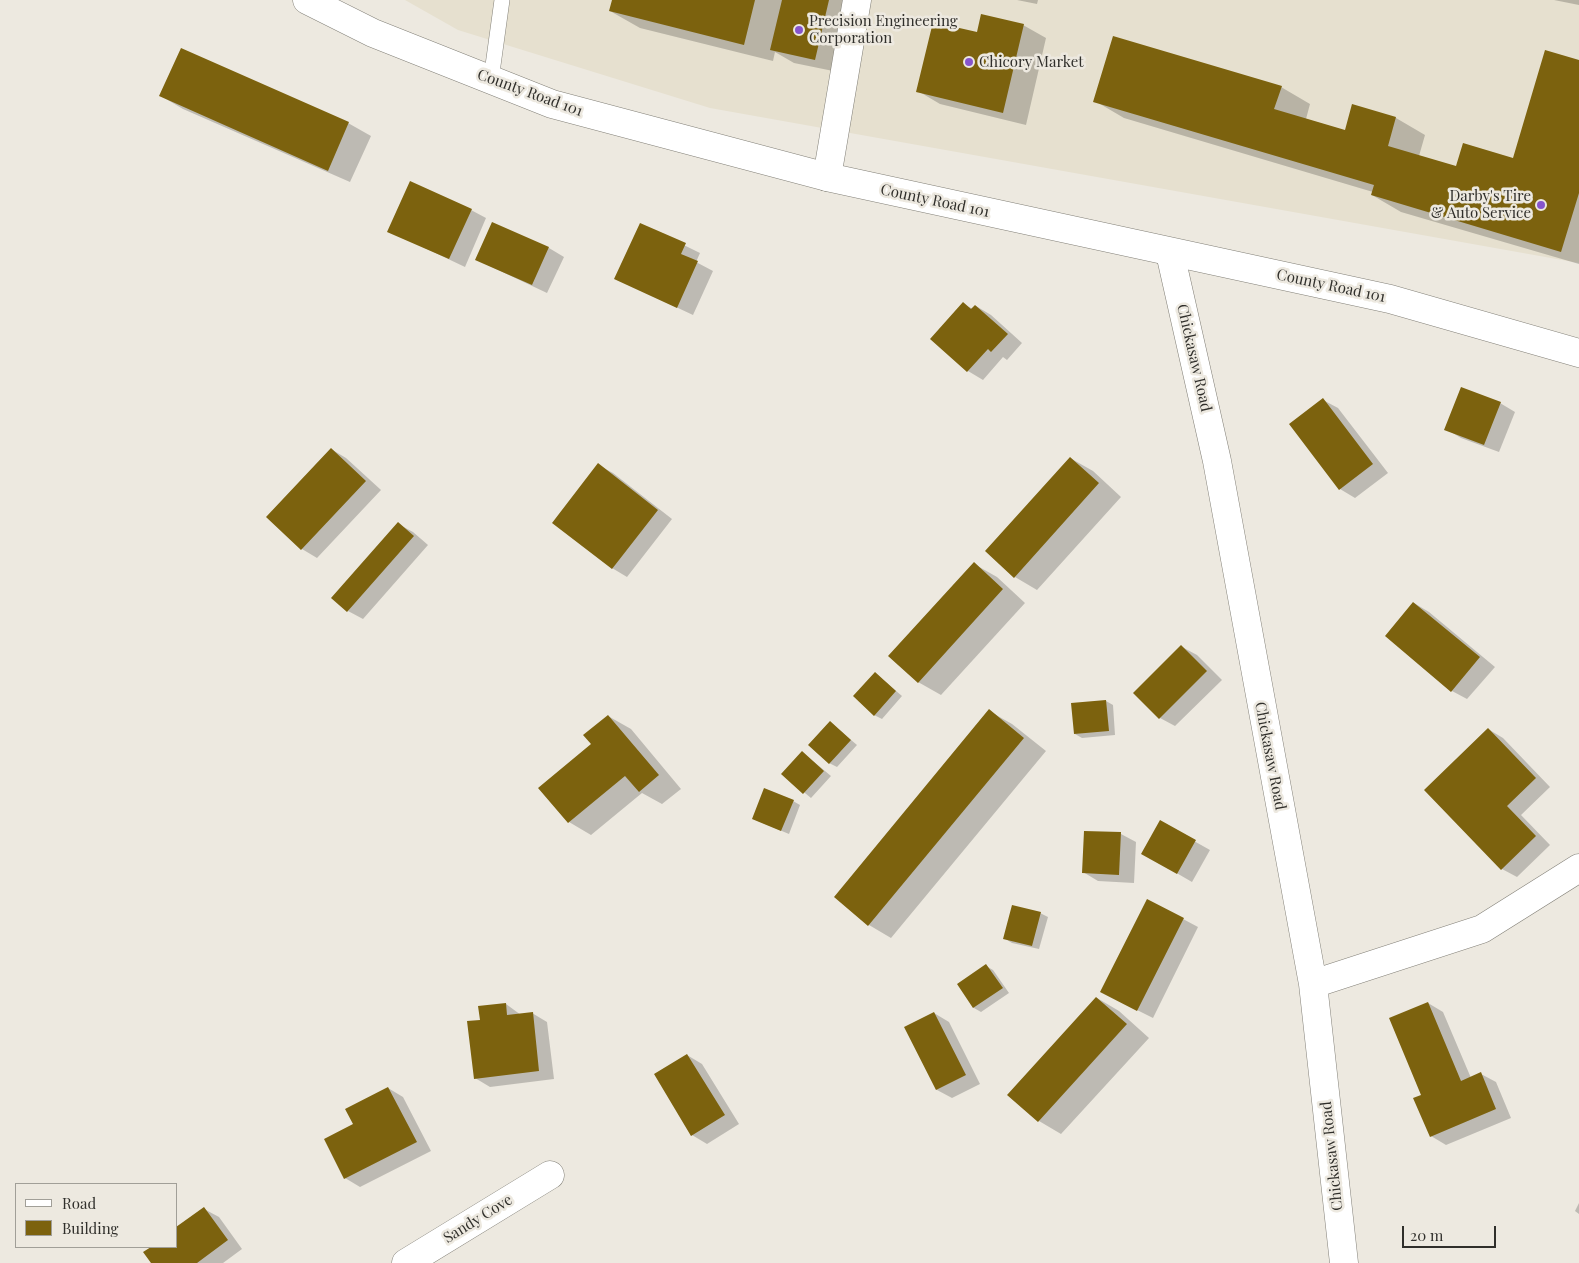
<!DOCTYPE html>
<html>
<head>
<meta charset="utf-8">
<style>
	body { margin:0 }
	#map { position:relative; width:1579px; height:1263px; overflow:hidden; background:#ede9e0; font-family:"Playfair Display",serif }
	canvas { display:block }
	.legend { position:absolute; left:15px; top:1183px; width:162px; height:65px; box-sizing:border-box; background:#ede9e0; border:1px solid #a19f98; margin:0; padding:6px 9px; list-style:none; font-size:15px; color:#302f2b }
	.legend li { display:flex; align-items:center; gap:10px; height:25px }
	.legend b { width:25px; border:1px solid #a19f98 }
	.scale { position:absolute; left:1402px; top:1226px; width:94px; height:22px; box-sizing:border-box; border:2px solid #302f2b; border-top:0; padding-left:6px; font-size:15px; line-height:18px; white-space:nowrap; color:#302f2b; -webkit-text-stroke:4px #ede9e0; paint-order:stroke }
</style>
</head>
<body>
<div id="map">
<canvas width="1579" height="1263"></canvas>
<ul class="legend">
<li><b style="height:6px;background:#fff"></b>Road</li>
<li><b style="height:14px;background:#7c620e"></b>Building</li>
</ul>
<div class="scale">20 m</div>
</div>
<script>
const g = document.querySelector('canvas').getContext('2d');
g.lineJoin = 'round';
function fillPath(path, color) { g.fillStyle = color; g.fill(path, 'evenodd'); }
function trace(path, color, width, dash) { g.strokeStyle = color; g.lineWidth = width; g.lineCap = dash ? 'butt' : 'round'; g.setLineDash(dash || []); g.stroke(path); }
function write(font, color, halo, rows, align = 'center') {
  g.font = font + ' "Playfair Display",serif'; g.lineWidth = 5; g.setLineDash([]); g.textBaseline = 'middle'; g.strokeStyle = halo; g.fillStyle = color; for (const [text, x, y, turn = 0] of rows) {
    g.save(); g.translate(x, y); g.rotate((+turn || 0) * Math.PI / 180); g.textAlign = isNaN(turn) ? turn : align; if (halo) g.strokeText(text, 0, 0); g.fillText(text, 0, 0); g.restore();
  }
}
fillPath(new Path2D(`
	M405 0H1579V263L710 108 458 30Z`), '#e6e0cf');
fillPath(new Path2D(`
	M613 0H854L838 72 794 63 775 52 773 61 640 28 610 11Z
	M1017 0H1038L1037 4Z
	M1554 0H1579V5Z
	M1023 25 1046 38 1026 125 940 104 918 91 977 34Z
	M1579 61V264L1401 212 1372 195 1373 192 1124 118 1095 101 1281 87 1310 104 1306 119 1346 131 1353 105 1396 118 1425 135 1419 156 1457 167 1513 160Z
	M161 96 348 123 371 136 350 182 183 109Z
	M471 210 486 218 465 267 389 231Z
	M641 224 700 253 696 262 713 271 693 315 616 279Z
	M549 248 564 257 547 293 477 260Z
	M963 304 973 309 976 306 991 315 1022 343 1007 360 1003 357 983 380 968 371 932 339Z
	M1323 400 1338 408 1388 473 1355 498 1340 489Z
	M1500 403 1515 412 1499 452 1461 438 1446 429Z
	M331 449 346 458 381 490 317 558 302 549 268 517Z
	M1070 458 1093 471 1121 497 1037 590 1015 577Z
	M598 465 613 473 672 519 627 577 612 568Z
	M398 524 413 532 428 545 363 619 348 611Z
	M974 564 997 577 1025 603 941 695 918 682Z
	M1414 603 1429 612 1495 667 1467 699 1452 691 1387 636Z
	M1182 647 1197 655 1222 680 1175 726 1160 718Z
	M875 673 902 696 882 719 874 715Z
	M1106 701 1113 705 1115 735 1082 738 1075 734Z
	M989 711 1012 724 1046 751 891 938 869 925 836 897Z
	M608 716 631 729 681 789 662 804 642 793 591 835 569 822 592 744Z
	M830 722 857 745 837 767 829 763Z
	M1488 729 1503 738 1550 787 1521 815 1550 845 1517 877 1502 869Z
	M802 752 831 776 811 798 782 774Z
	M793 801 800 805 789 834 753 819Z
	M1160 822 1210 850 1192 882 1142 853Z
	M1085 832 1121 834 1136 842 1134 883 1098 881 1083 872Z
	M1040 913 1048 917 1039 949 1012 943 1004 938Z
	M1183 919 1198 927 1153 1018 1117 1000Z
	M986 966 993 970 1009 993 981 1012 974 1008 958 984Z
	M1097 998 1119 1011 1149 1038 1061 1134 1039 1121Z
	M1428 1003 1443 1012 1471 1078 1481 1074 1496 1082 1511 1118 1446 1145 1431 1136 1415 1098 1423 1095Z
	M506 1004 521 1015 532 1013 547 1022 554 1079 490 1087 475 1078 481 1021 480 1007Z
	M934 1013 949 1022 980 1084 952 1098 937 1090 906 1028Z
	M687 1055 702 1064 739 1124 707 1144 692 1135Z
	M388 1088 403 1097 431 1151 360 1187 345 1178 355 1125Z
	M1579 1203V1214L1575 1211Z
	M204 1209 219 1217 242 1249 223 1263H152L145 1253 153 1247H176Z`), '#0003');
fillPath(new Path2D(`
	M612 0H755L744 45 609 11Z
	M782 0H829L815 60 770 50Z
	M981 14 1024 24 1003 113 916 92 933 22 977 32Z
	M1113 36 1282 86 1274 109 1345 130 1352 104 1396 117 1388 146 1456 166 1463 143 1513 158 1545 50 1579 60V193L1561 252 1371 195 1374 185 1093 102Z
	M181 48 349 122 328 171 159 96Z
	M410 181 472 209 449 259 387 232Z
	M492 222 549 247 532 285 475 260Z
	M640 223 686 243 681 254 698 261 677 308 614 279Z
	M963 302 971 309 975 305 1008 334 991 352 988 349 967 372 930 339Z
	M1461 387 1501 402 1484 445 1444 430Z
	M1323 398 1373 464 1339 490 1289 424Z
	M331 448 366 481 301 550 266 517Z
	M1070 457 1099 483 1014 578 985 551Z
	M598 463 658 510 612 569 552 523Z
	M398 522 414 536 347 612 331 598Z
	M974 562 1003 589 918 683 888 656Z
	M1413 602 1480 657 1451 692 1385 636Z
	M1181 645 1207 671 1159 719 1133 693Z
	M875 672 896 691 874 716 853 696Z
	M1106 700 1109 731 1074 734 1071 703Z
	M989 709 1024 738 868 926 834 897Z
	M608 715 659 775 639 792 625 776 568 823 538 788 591 744 583 735Z
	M830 721 851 740 829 764 808 745Z
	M1488 728 1536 778 1507 806 1536 836 1501 870 1424 790Z
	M802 751 824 771 803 794 781 774Z
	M764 788 794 800 781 831 752 819Z
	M1160 820 1196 840 1177 874 1141 854Z
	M1084 831 1121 832 1119 875 1082 873Z
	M1147 899 1184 918 1137 1011 1100 992Z
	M1012 905 1041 912 1032 946 1003 939Z
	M986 964 1003 988 973 1008 957 984Z
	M1096 997 1127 1024 1038 1122 1007 1095Z
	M1428 1002 1461 1081 1481 1072 1496 1109 1430 1137 1413 1098 1421 1095 1389 1018Z
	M506 1003 507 1015 533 1012 539 1071 474 1079 467 1021 480 1020 478 1006Z
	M934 1012 966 1075 936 1090 904 1027Z
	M687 1054 725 1115 691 1136 654 1074Z
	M388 1087 417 1142 344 1179 324 1139 353 1124 345 1109Z
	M204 1207 228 1240 197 1263H151L143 1252 151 1247H176V1227Z`), '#7c620e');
const service = new Path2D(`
	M491 80 502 0`);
const minor = new Path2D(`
	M827 177 857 0
	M1170 253 1217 461 1313 984 1344 1263
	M1313 984 1482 929 1579 868
	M406 1263 550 1175`);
const tertiary = new Path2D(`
	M307 0 373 33 552 104 827 177 1390 299 1579 353`);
trace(service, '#838078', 16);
trace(minor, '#838078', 29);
trace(tertiary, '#838078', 29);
trace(service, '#fff', 15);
trace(minor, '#fff', 28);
trace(tertiary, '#fff', 28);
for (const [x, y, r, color] of [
	[799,30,5,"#8655cd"],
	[969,62,5,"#8655cd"],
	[1541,205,5,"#8655cd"]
]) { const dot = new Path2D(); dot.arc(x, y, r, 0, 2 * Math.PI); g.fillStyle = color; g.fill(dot); trace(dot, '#ede9e0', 2); }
write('15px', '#302f2b', '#ede9e0', [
	["Precision Engineering",809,21],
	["Corporation",809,38],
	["Chicory Market",979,62],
	["Darby's Tire",1531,196,"right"],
	["& Auto Service",1531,213,"right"]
], 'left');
write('15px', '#302f2b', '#ede9e0', [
	["County Road 101",530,93,20],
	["County Road 101",935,201,12],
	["County Road 101",1331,286,12],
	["Chickasaw Road",1194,358,77],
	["Chickasaw Road",1270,756,79],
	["Chickasaw Road",1332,1156,-96],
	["Sandy Cove",478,1219,-32]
]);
</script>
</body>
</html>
